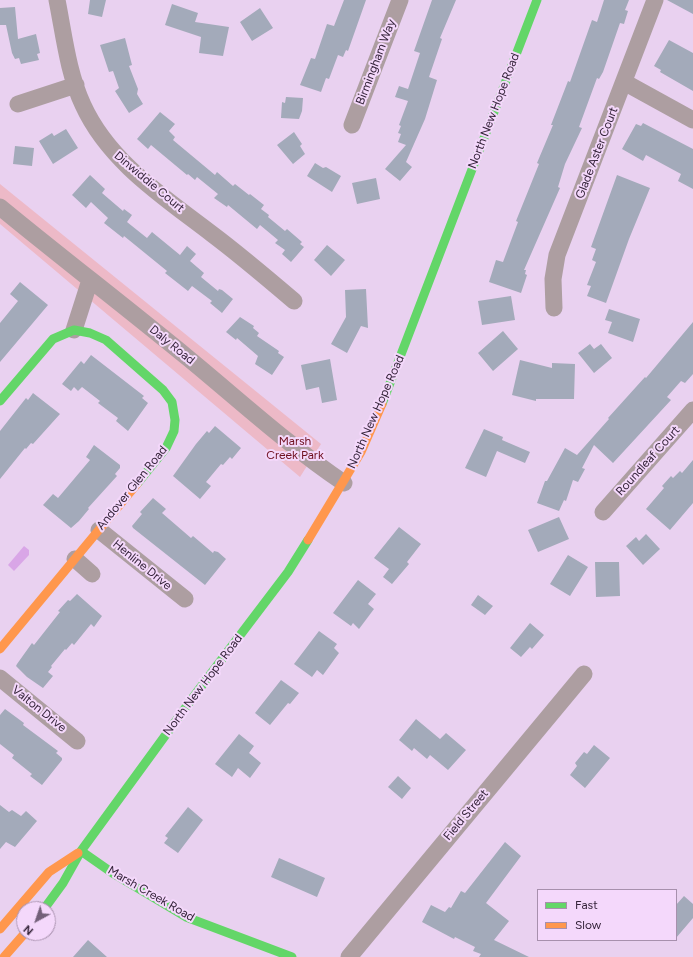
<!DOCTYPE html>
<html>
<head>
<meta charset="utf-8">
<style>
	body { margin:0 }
	#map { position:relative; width:693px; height:957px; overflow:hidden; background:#e9d1f0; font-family:Figtree,sans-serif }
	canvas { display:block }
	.legend { position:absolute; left:537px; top:889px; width:140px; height:52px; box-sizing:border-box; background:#f4d8fb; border:1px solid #a790ad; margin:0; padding:5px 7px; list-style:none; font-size:12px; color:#342339 }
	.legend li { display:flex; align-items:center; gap:8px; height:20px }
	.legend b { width:20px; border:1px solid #a790ad }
	.north { position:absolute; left:16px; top:901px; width:40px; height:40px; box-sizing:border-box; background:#f4d8fb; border:1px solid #a790ad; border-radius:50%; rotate:220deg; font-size:11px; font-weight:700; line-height:16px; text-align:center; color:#342339 }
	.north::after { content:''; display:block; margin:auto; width:14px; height:18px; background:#736079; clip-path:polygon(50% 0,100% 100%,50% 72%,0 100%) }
</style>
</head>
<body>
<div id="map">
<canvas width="693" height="957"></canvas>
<ul class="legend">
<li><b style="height:5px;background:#63d668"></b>Fast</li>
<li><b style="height:5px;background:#ff974d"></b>Slow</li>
</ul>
<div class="north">N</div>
</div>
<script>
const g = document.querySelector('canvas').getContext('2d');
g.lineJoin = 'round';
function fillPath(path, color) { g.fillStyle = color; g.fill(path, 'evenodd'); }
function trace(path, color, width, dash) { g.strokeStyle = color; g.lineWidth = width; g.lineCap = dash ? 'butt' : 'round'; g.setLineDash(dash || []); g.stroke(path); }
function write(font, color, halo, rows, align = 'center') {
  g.font = font + ' Figtree,sans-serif'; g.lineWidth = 4; g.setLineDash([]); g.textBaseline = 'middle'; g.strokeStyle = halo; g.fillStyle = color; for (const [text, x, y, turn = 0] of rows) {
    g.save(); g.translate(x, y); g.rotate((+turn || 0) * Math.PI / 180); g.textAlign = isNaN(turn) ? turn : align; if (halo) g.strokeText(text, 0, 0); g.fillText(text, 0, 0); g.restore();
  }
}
fillPath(new Path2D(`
	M0 184 321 444 300 477 0 224Z`), '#edb9c7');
fillPath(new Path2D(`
	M24 546 29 550V555L14 571 8 565Z`), '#d9a6e7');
fillPath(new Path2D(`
	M90 0H106L102 17 88 14Z
	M344 0H366L348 51 346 50 343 57 338 55 329 79 326 78 321 92 300 85 311 58 315 59 327 24 334 26Z
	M432 0H456L440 38 442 39 429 77 437 80 425 119 406 162 412 167 400 181 385 169 406 145 398 142 401 134 398 133 401 126 399 125 408 101 395 97 399 86 408 89 420 53 414 51Z
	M604 0H629L625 10 628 11 624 24 620 23 603 72 599 79 597 78 579 127 582 128 565 164 558 187 560 188 524 270H526L525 274 527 275 521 293 489 282 496 260 503 262 518 222 516 221 539 164 537 163 553 125H551L568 81 570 82 592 20 597 22Z
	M667 0H693V14Z
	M172 4 198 13 195 22 229 27 223 56 199 53 201 37 165 25Z
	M15 7 18 39 36 34 39 48 40 53 37 54 39 60 21 64 19 58 15 59 12 53 6 25H0V8Z
	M260 8 273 28 252 41 240 22Z
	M125 38 132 65 129 66 138 89 137 94 143 104 129 113 115 91 119 88 113 71 109 72 100 45Z
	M669 40 693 53V91L660 72 661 70 654 66Z
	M286 97 303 98 302 111 299 119 281 118 282 102 285 103Z
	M160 112 175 124 169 131 175 137 173 140 215 175 217 172 233 186 235 184 249 195 250 194 264 205 261 209 269 215 268 217 285 231 287 229 302 242 300 244 304 247 291 262 282 254 285 250 275 243 278 240 260 225 257 229 228 205 227 207 214 198 218 194 197 177 195 180 188 174 187 175 151 145 148 149 137 139Z
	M643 123 693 149V189L678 181 681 174 646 155 643 161 622 149 636 124 641 126Z
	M66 129 78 148 53 164 39 141 52 133 54 136Z
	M294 132 302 144 300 146 305 154 293 164 277 145Z
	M15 146 34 148 32 166 13 164Z
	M315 163 323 168 326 167 341 176 332 192 307 176Z
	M90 175 105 189 102 193 123 211 124 209 132 215 127 222 147 238 152 232 180 255 187 246 196 254 190 261 204 273 201 277 218 291 219 289 222 290 233 299 222 313 210 303 212 301 192 286 188 291 165 273 167 271 124 236 123 238 104 223 108 218 91 202 86 208 72 195Z
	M617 175 650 188 629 239 606 303 587 296 591 286 587 285 596 262 592 260 596 249 591 247Z
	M376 178 380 199 357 204 352 183Z
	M327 245 345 260 331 276 314 260Z
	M20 282 48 305 0 362V323L18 301 10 294Z
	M366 289 368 328 361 326 347 353 331 344 346 317 345 290Z
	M511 296 515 320 482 325 478 301Z
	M609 309 640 319 633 342 608 333 612 322 605 320Z
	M240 317 254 326 253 328 259 333 257 336 279 351 278 353 284 357 272 375 255 364 258 356 237 338 236 340 226 332Z
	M693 322V374L685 383 681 381 667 397 671 400 613 463 594 445 582 468 585 469 578 482 573 480 566 501 564 500 559 511 537 503 545 481H547L565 448 577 455 609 419 608 418 645 377 646 378Z
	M503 331 518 349 493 371 478 353Z
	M590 344 594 349 601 344 612 358 594 373 578 353Z
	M91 355 144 396 142 398 148 403 128 431 116 421 118 418 98 403 100 401 82 387 78 391 74 387 71 391 62 384 81 361 84 364Z
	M330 359 337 400 322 403 319 387 306 390 301 365Z
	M520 360 552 368V363L575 364 574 399H536V401L512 395Z
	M33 393 60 414 33 444 31 443 26 449 25 448 0 479V431L26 398 28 400Z
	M215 426 241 448 232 459 230 457 223 465 221 464 206 482 211 486 200 499 173 476 196 444 207 431 209 433Z
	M484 429 503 437 502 440 530 452 525 463 497 451 486 477 465 468Z
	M94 445 120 465V468L115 474 117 476 88 508 89 509 79 521 71 528 43 505 53 494 58 498 90 460 86 457Z
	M693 460V503L670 530 646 509 664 488 662 486 671 476 673 478 680 471 682 473Z
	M153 498 166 509 162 513 191 538 193 536 213 553 214 551 218 552 226 559 205 585 133 528 132 526 142 514 140 512Z
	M559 517 569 539 538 552 528 530Z
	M399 527 421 544 407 562 409 564 392 584 383 577 389 569 374 558Z
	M646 534 660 549 643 565 626 546 636 537 639 541Z
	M568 555 588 567 570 596 550 584Z
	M595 562H619L620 596 596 597Z
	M358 580 376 594 368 604 374 609 359 629 353 623 351 626 333 613Z
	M77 594 102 616 94 627 91 624 74 645 72 643 66 650 65 649 51 666 52 667 48 672 53 676 43 688 27 677 16 666 17 664 32 643 34 645 60 612 58 611 68 600 70 601Z
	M478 595 493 606 485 615 471 605Z
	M530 623 544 635 532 649 530 647 521 657 510 648Z
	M319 631 337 644 334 648 339 653 323 675 317 670 312 677 294 664Z
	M281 680 299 693 290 704 288 703 270 725 255 713Z
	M5 709 24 723 23 725 27 728 58 751 56 753 62 758V760L42 785 30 776 32 774 12 758 14 755 0 744V715Z
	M416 719 440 739 446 733 466 750 448 770 430 755 427 759 414 748 412 751 399 740Z
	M239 734 254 746 249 753 261 763 250 778 238 768 232 777 215 764Z
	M594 745 610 758 585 788 570 775 577 766 575 763 584 752 587 754Z
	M398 776 411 788 402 799 388 787Z
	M0 805 9 812 12 810 21 816 26 811 37 821 15 847 6 842 0 849Z
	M188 807 203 820 178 853 164 843 168 838 165 836Z
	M505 842 521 856 486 903 509 921 494 940 529 957H479L481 954 473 951 475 947 455 937 454 939 422 922 431 905 445 912 449 907 451 908 461 891 465 893Z
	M279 858 325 878 317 897 271 877Z
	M684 896 693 904V918L676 938V905Z
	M88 940 107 957H73Z`), '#a3aaba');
trace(new Path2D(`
	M57 0C64 35 68 73 83 105 109 162 164 197 212 234 240 255 267 278 294 301
	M624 82 693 120
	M18 104 76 85
	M352 125 400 0
	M0 207C62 258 126 307 188 358 239 400 289 446 344 483
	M554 308 553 279 557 255 655 0
	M74 330 90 280
	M603 512 693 410
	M99 530 185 599
	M75 559 92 574
	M0 678 77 741
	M349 957 584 674`), '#ad9ea1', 17);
trace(new Path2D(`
	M0 401 53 339 74 330 90 333 106 340 163 390 172 402 175 420 174 431 166 448 137 484
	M382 404 537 0
	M81 851 114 874 186 917 292 957
	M44 909 63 883 81 851 197 692 288 572 308 540`), '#63d668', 9);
trace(new Path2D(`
	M308 540 361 452 382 404
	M0 649 137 484
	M0 929 49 872 78 853
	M4 957 25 933`), '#ff974d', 9);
write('12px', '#342339', '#f4d8fb', [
	["Birmingham Way",376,62,-69],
	["North New Hope Road",494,111,-69],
	["Glade Aster Court",597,153,-69],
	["Dinwiddie Court",149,182,40],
	["Daly Road",172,345,39],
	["North New Hope Road",376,412,-66],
	["Roundleaf Court",648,461,-48],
	["Andover Glen Road",132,488,-51],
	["Henline Drive",142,565,39],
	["North New Hope Road",203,685,-53],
	["Valton Drive",39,709,39],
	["Field Street",466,815,-50],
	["Marsh Creek Road",151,894,30]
]);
write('12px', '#6f101f', '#f4d8fb', [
	["Marsh",295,441],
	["Creek Park",295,455]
]);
</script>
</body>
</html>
